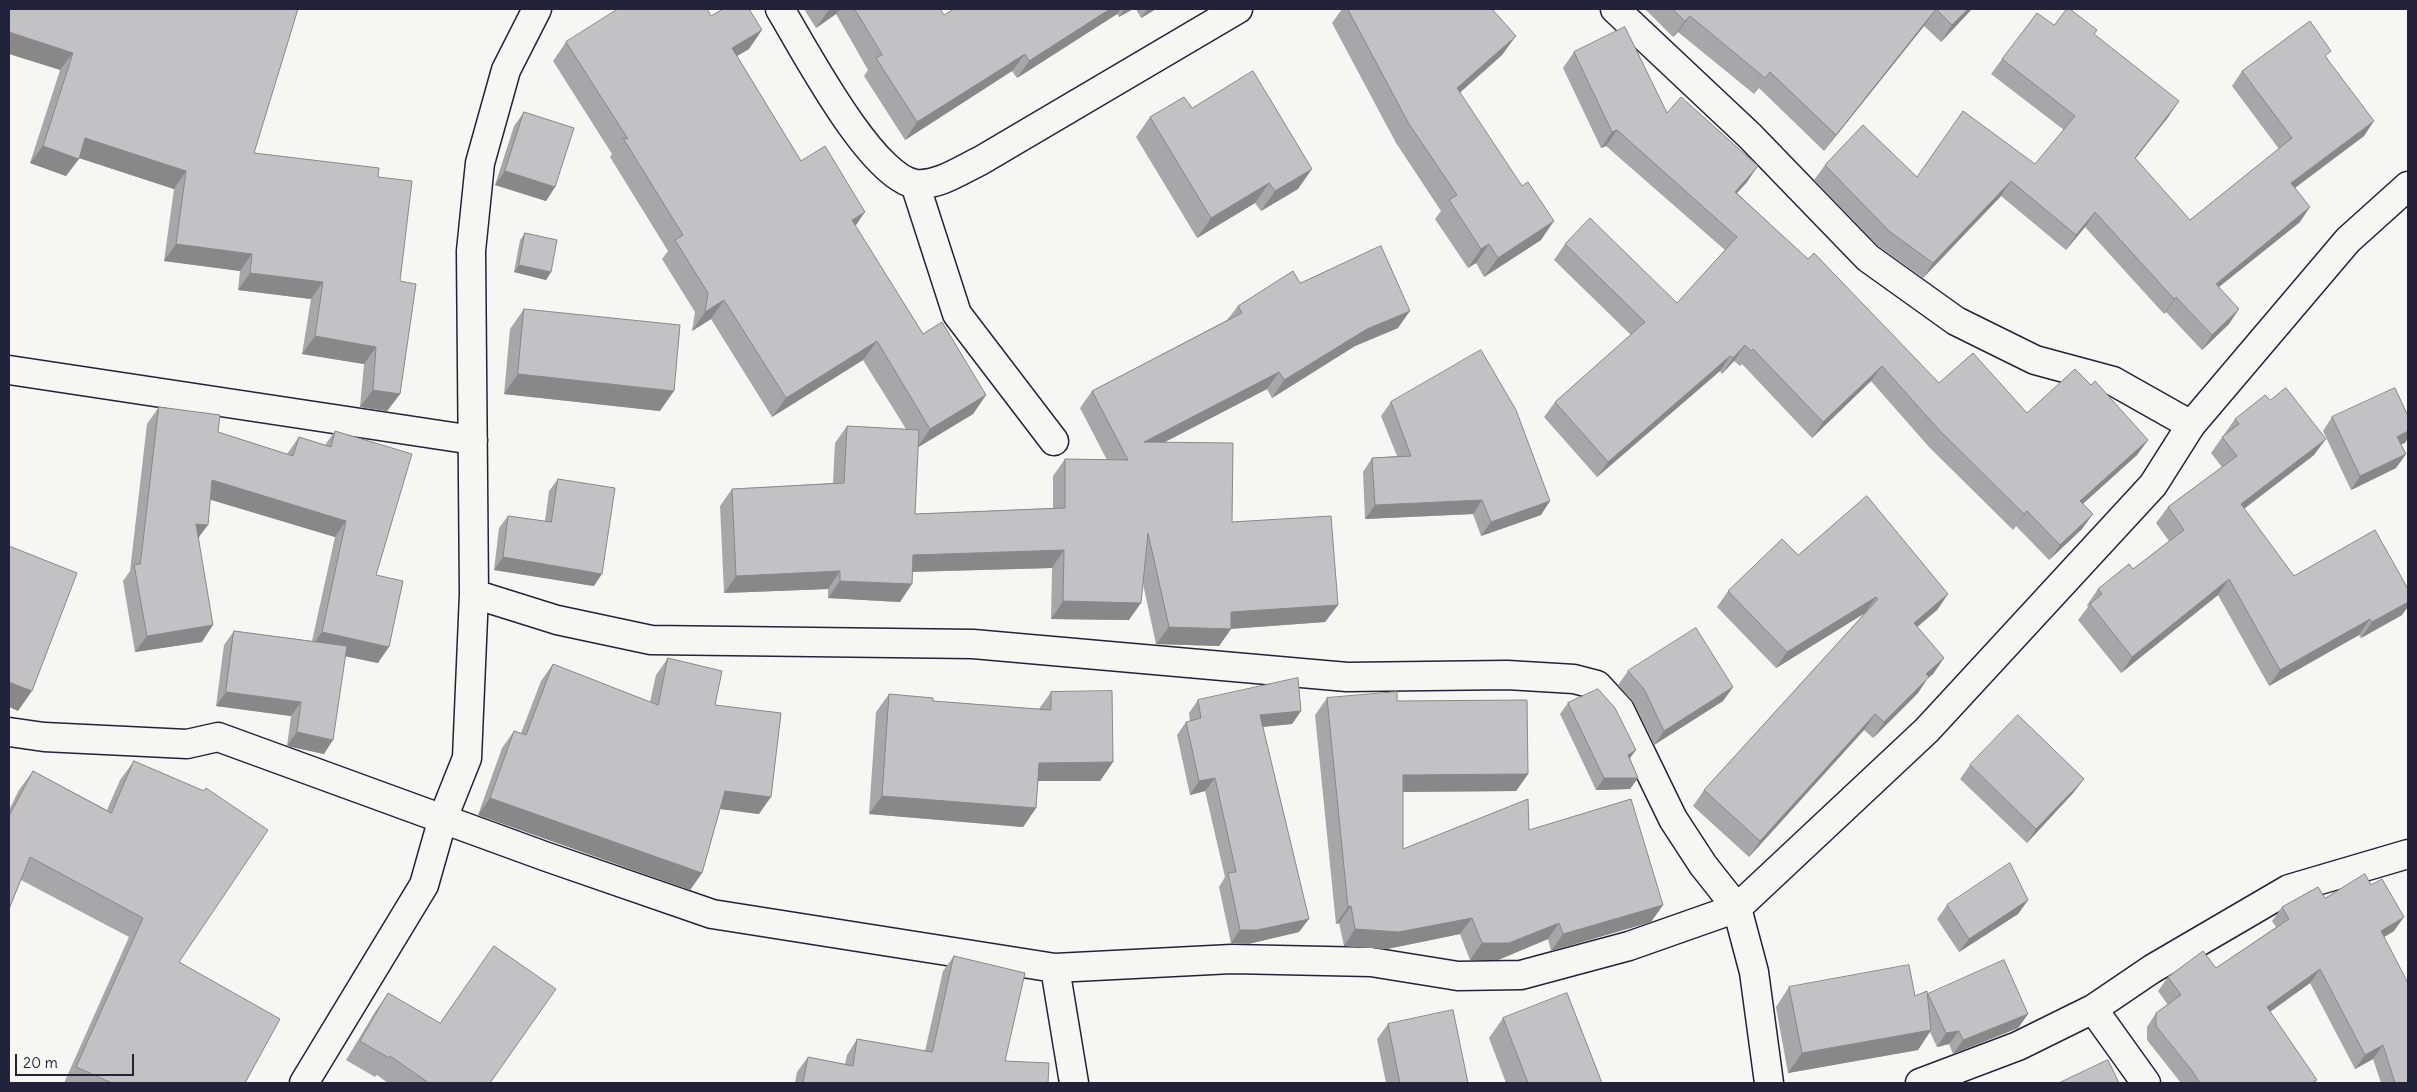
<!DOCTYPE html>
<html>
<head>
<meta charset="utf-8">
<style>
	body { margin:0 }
	#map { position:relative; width:2417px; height:1092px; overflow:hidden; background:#f6f6f2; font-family:Delius,sans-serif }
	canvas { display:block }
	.frame { position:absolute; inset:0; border:10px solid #22223b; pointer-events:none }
	.scale { position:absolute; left:15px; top:1054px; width:119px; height:22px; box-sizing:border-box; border:2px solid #22223b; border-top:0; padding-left:6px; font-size:15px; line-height:18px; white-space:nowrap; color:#22223b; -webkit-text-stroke:4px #f6f6f2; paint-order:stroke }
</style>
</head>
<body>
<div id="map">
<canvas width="2417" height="1092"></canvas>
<div class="frame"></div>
<div class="scale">20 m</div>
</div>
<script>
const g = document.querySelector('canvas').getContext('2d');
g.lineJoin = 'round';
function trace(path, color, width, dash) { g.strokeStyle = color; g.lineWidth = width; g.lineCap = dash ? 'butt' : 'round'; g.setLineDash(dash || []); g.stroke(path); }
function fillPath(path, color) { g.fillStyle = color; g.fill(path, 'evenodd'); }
const minor = new Path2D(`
	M780 9C803 47 872 179 916 184 938 186 961 170 980 161L1238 9
	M1615 9 1750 136 1868 258 1956 321 2035 360 2113 381 2191 425
	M915 184 957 314 1054 441
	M9 370 473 440
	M474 594 557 620 651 640 973 644 1347 677 1507 675 1574 679 1597 685 1620 710 1673 819 1703 865 1737 908 1754 972 1769 1083
	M9 732 44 737 187 744 218 737 547 857 712 914 1055 968 1232 959 1371 962 1458 976 1521 975 1629 946 1737 908 1927 730 2153 485 2191 425 2348 240 2408 186
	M1055 968 1074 1083
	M2093 1009 2146 1083
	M304 1083 424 885 443 818 467 758 474 594 471 251 480 163 506 70 537 9
	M1920 1083 2018 1046 2093 1009 2152 969 2289 889 2408 854`);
trace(minor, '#22223b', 31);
trace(minor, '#f6f6f2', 28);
fillPath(new Path2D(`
	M9 9 254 153 378 177 400 281V394L387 411 360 407 364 364 302 354 311 299 238 290 240 271 164 261 174 189 79 158 66 176 30 163 60 70Z
	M804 9H940L944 15 954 9H1133L1119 17 1117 14 1017 78 1012 71 905 140 864 76 868 70 836 14 816 28Z
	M1136 9H1156L1141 18Z
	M1342 9H1492L1502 55 1460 92 1541 240 1484 277 1476 263 1468 268 1435 219 1441 211 1396 143 1332 23Z
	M1645 9H1972L1941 42 1924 26 1824 151 1759 88 1754 94 1678 32 1673 37Z
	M711 16 749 49 737 56 801 161 855 226 923 334 986 395 973 414 918 447 915 514 1053 508V476L1065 459 1107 460 1080 408 1092 391 1227 320 1238 306 1300 283 1398 328 1355 346 1272 398 1267 389 1165 442 1232 522 1338 605 1325 622 1231 629 1219 646 1156 644 1143 584 1129 620 1051 619 1052 568 912 572 900 602 828 598V589L724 593 720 506 732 489 833 483 835 443 847 426 906 429 863 360 772 417 711 319 692 331 695 312 662 259 668 251 610 157 612 154 553 61 566 42Z
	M2054 25 2094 34 2169 116 2135 159 2190 220 2279 149 2232 86 2242 71 2327 58 2364 136 2295 188 2300 222 2219 287 2229 324 2202 350 2166 312 2164 314 2085 227 2066 250 2001 196 1923 278 1878 246 1814 180 1825 165 1917 177 2035 164 2064 130 1991 74 2002 59Z
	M1574 52 1667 113 1747 182 1737 193 1939 383 2027 413 2091 385 2148 440 2137 455 2083 504 2082 529 2049 560 2016 526 2013 530 1929 447 1871 381 1812 438 1742 364 1740 366 1734 361 1722 374 1720 371 1597 477 1544 417 1555 402 1631 335 1554 260 1565 244 1677 303 1725 250 1606 146 1601 148 1563 68Z
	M1192 108 1298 189 1261 211 1255 203 1197 238 1136 137 1150 117Z
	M524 112 555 187 546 201 495 185 514 126Z
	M525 233 551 272 546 280 514 272 520 240Z
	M524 309 660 411 504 394 510 329Z
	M1391 402 1541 515 1481 536 1473 514 1365 519 1363 472 1372 458 1397 456 1381 416Z
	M159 407 218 432 287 454 299 437 325 445 335 431 376 575 378 663 345 656 324 754 287 746 291 716 216 706 224 645 234 631 312 641 335 537 210 499 199 538 202 642 135 652 123 581 130 571 147 424Z
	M2408 416V437L2405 443 2401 444 2406 454 2396 468 2351 490 2323 431 2332 417Z
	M2235 419 2314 455 2244 509 2294 576 2402 615 2361 638 2359 635 2269 686 2218 595 2121 673 2078 620 2088 607 2087 605 2098 589 2133 569 2169 541 2156 523 2168 507 2222 467 2211 453Z
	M558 479 594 586 494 570 499 528 508 516 545 521 549 491Z
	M1798 555 1948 594 1937 610 1917 627 1944 658 1933 674 1927 679 1918 693 1873 738 1864 730 1749 857 1693 806 1704 790 1865 613 1776 668 1717 607 1728 591Z
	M668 658 715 705 759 814 720 809 702 873 690 890 478 815 502 748 514 731 521 733 541 681 553 664 650 702 656 675Z
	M1628 671 1733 687 1723 701 1654 745 1634 703 1618 685Z
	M1051 692 1113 762 1100 781H1038L1036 808 1023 827 869 814 876 712 889 694 933 701 1039 709Z
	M1327 698 1397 701 1528 774 1516 791 1403 792V849L1529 830 1663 905 1651 922 1551 951 1548 939 1498 960H1470L1460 934 1387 949 1344 946 1339 923 1336 924 1315 715Z
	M1198 700 1301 711 1292 724 1262 727 1299 932 1248 944 1231 943 1219 887 1225 877 1205 791 1190 795 1177 735 1186 722 1190 721 1189 713Z
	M1568 703 1630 758 1638 778 1630 789 1596 790 1560 714Z
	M134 761 179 962 245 1083H64L129 937 21 880 9 909V810L19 790 33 771 107 810 120 780Z
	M1970 765 2074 792 2027 843 1960 779Z
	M2325 898 2394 931 2384 937 2408 1083H2381L2373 1059 2355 1069 2310 983 2270 1012 2315 1083H2181L2147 1040V1027L2156 1013 2168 1005 2158 991 2168 977 2216 968 2276 927 2272 921 2282 907Z
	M2028 900 2018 914 1959 952 1937 919 1947 905Z
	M954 956 1005 1061 1048 1083H795L797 1072 808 1057 845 1064 847 1055 857 1039 925 1051 943 971Z
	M1789 987 1915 996 1927 995 1928 994 2028 1014 2018 1028 1953 1054 1949 1044 1937 1047 1930 1032 1918 1050 1788 1073 1776 1007Z
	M388 993 490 1083H388L377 1075 375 1077 346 1060 375 1012Z
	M1503 1018 1602 1083H1506L1489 1038Z
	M1388 1024 1468 1083H1386L1377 1039Z`), '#a7a7a9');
fillPath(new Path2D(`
	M831 9H840L836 14 816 28 828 11Z
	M1110 9H1121L1117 14 1017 78 1029 61Z
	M1125 9H1133L1119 17Z
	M1148 9H1156L1141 18Z
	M1936 9 1924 26 1824 151 1836 135Z
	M1968 9H1972L1941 42 1952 25Z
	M1690 16 1678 32 1673 37 1685 21Z
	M762 30 749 49 718 67 732 48Z
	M9 32 73 53 60 70 9 54Z
	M1516 36 1502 55 1444 107 1457 88Z
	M1025 54 1012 71 905 140 917 122Z
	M2179 101 2169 116 2124 173 2135 158Z
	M2374 121 2364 136 2281 198 2291 183Z
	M1617 130 1606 146 1601 148 1612 132Z
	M85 138 186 171 174 189 73 156Z
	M43 146 79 159 66 176 30 163Z
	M1758 166 1747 182 1724 207 1735 192Z
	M1312 169 1298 189 1261 211 1275 191Z
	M505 171 555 187 546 201 495 185Z
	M2011 181 2001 196 1923 278 1933 263Z
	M1269 183 1255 203 1197 238 1211 218Z
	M2310 207 2300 222 2205 298 2216 284Z
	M865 212 852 231V220Z
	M2095 212 2085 227 2066 250 2076 235Z
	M1554 221 1541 240 1484 277 1498 258Z
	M176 244 252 254 240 271 164 261Z
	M1489 244 1476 263 1468 268 1481 249Z
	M519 265 551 272 546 280 514 272Z
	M250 273 323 282 311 299 238 290Z
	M2176 297 2166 312 2164 314 2174 299Z
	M724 300 711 319 692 331 705 312Z
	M2239 309 2229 324 2202 350 2212 335Z
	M1410 311 1398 328 1355 346 1272 398 1284 380 1367 329Z
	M315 336 376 347 364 364 302 354Z
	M877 341 863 360 772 417 786 398Z
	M1745 345 1734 361 1722 374 1733 358Z
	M1730 356 1720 371 1597 477 1608 462Z
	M1882 366 1871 381 1812 438 1823 422Z
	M1279 372 1267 389 1132 459 1144 442Z
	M518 374 674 391 660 411 504 394Z
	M373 390 400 394 387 411 360 407Z
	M986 395 973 414 917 448 930 429Z
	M2408 431V437L2405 443 2387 450 2397 437Z
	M2326 439 2314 455 2229 520 2241 504Z
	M2148 440 2137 455 2069 516 2080 501Z
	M2406 454 2396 468 2351 490 2360 476Z
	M212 480 346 521 335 537 201 497Z
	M1482 500 1473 514 1365 519 1375 505Z
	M1550 501 1541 515 1481 536 1491 522Z
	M2027 511 2016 526 2013 530 2024 514Z
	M2093 514 2082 529 2049 560 2060 545Z
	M196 524 208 525 196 541Z
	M1064 550 1052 568 901 572 913 555Z
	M503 557 602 574 594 586 494 570Z
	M840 571 828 589 724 593 736 576Z
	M2229 579 2218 595 2121 673 2132 657Z
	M840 581 912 584 900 602 828 598Z
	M1948 594 1937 610 1903 639 1914 623Z
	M1876 597 1865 613 1776 668 1787 652Z
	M1063 601 1141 603 1129 620 1051 619Z
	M2408 602V607L2402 615 2361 638 2372 622Z
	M1338 605 1325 622 1228 629H1231L1219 646 1156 644 1169 627 1231 612Z
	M2370 619 2359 635 2269 686 2280 670Z
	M213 625 202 642 135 652 147 636Z
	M322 632 389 647 378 663 310 649Z
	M1944 658 1933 674 1927 679 1918 693 1873 738 1884 722 1926 674Z
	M9 682 32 691 18 711 9 707Z
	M1733 687 1723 701 1654 745 1664 731Z
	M226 692 301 702 291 716 216 706Z
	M1301 711 1292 724 1250 728 1260 715Z
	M1875 714 1864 730 1749 857 1760 841Z
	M297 732 333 740 324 754 287 746Z
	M1636 750 1628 761V755Z
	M1113 762 1100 781H1026L1039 763Z
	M1528 774 1516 791 1391 792 1403 775Z
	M1215 778 1205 791 1190 795 1199 781Z
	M1604 778H1638L1630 789 1596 790Z
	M2084 779 2074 792 2027 843 2036 829Z
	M725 791 771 797 759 814 713 808Z
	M882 796 1036 808 1023 827 869 814Z
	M490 798 702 873 690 890 478 815Z
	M2028 900 2018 914 1959 952 1969 939Z
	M1663 905 1651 922 1551 951 1563 934Z
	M1351 906 1339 923 1336 924 1348 907Z
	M2404 917 2394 931 2371 945 2381 931Z
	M1472 918 1460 934 1387 949 1344 946 1355 929Z
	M1309 919 1299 932 1248 944 1231 943 1240 930Z
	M1559 923 1548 939 1498 960H1470L1482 943Z
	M2320 969 2310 983 2257 1021 2267 1007Z
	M2028 1014 2018 1028 1953 1054 1963 1040Z
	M1931 1030 1918 1050 1788 1073 1802 1053Z
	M1959 1031 1949 1044 1937 1047 1946 1033Z
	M2383 1045 2373 1059 2355 1069 2365 1055Z`), '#888889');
const building = new Path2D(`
	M9 9H298L254 153 379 168 378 177 412 181 400 281 416 284 400 394 373 390 376 347 315 336 323 282 250 273 252 254 176 244 186 171 85 138 79 159 43 146 73 53 9 32Z
	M618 9H707L711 16 723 9H749L762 30 732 48 801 161 825 146 865 212 852 220 923 334 942 322 986 395 930 429 877 341 786 398 724 300 705 312 708 293 675 240 683 235 623 138 628 139 566 42Z
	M855 9H940L944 15 954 9H1110L1029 61 1025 54 917 122 876 58 882 55Z
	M1348 9H1492L1516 36 1457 88 1522 186 1528 182 1554 221 1498 258 1489 244 1481 249 1449 200 1457 195 1409 124Z
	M1673 9H1968L1952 25 1936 9 1836 135 1770 72 1765 78 1690 16 1685 21Z
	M2067 9H2070L2097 30 2094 34 2179 101 2135 158 2190 220 2292 138 2242 71 2310 21 2331 51 2325 56 2374 121 2291 183 2310 207 2216 284 2239 309 2212 335 2176 297 2174 299 2095 212 2076 235 2011 181 1933 263 1889 231 1825 165 1863 125 1917 177 1963 111 2035 164 2075 116 2002 59 2037 13 2054 25Z
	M1625 27 1667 113 1681 97 1758 166 1735 192 1808 259 1814 253 1939 383 1973 353 2027 413 2075 369 2091 385 2095 381 2148 440 2080 501 2093 514 2060 545 2027 511 2024 514 1940 431 1882 366 1823 422 1753 349 1751 351 1745 345 1733 358 1730 356 1608 462 1555 402 1645 322 1565 244 1590 218 1677 303 1737 237 1617 130 1612 132 1574 52Z
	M1253 71 1312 169 1275 191 1269 183 1211 218 1150 117 1184 97 1192 108Z
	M524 112 574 128 555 187 505 171Z
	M525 233 557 240 551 272 519 265Z
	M1381 246 1410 311 1367 329 1284 380 1279 372 1144 442 1233 443 1232 522 1331 516 1338 605 1231 612V629L1169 627 1148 533 1141 603 1063 601 1064 550 913 555 912 584 840 581V571L736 576 732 489 844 483 847 426 919 430 915 514 1065 508V459L1128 460 1092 391 1242 313 1238 306 1293 271 1300 283Z
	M524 309 680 325 674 391 518 374Z
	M1481 350 1516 410 1550 501 1491 522 1482 500 1375 505 1372 458 1411 456 1391 402Z
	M2286 388 2326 439 2241 504 2294 576 2375 530 2408 589V602L2372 622 2370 619 2280 670 2229 579 2132 657 2090 604 2102 594 2098 589 2129 564 2133 569 2184 530 2168 507 2237 456 2222 437 2239 424 2235 419 2265 395 2270 400Z
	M2395 388 2408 416V431L2397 437 2406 454 2360 476 2332 417Z
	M159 407 220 415 218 432 293 456 299 437 331 447 335 431 412 454 376 575 403 581 389 647 322 632 346 521 212 480 208 525 196 524 213 625 147 636 134 565 140 564Z
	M558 479 615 488 602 574 503 557 508 516 551 522Z
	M1867 496 1948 594 1914 623 1944 658 1926 674 1929 677 1884 722 1875 714 1760 841 1704 790 1878 599 1876 597 1787 652 1728 591 1782 539 1798 555Z
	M9 546 77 573 32 691 9 682Z
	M1696 628 1733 687 1664 731 1644 689 1628 671Z
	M234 631 347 646 333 740 297 732 301 702 226 692Z
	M668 658 722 671 715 705 781 713 771 797 725 791 702 873 490 798 514 731 526 735 553 664 658 705Z
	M1298 678 1301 711 1260 715 1309 919 1257 930H1240L1228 873 1236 872 1215 778 1199 781 1186 722 1201 718 1198 700Z
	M1598 689 1615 708 1636 750 1628 755 1638 778H1604L1568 703Z
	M1112 691 1113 762 1039 763 1036 808 882 796 889 694 933 698V701L1051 710V692Z
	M1397 692V701L1527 700 1528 774 1403 775V849L1528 799 1529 830 1631 799 1663 905 1563 934 1559 923 1509 943H1482L1472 918 1399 932 1355 929 1351 906 1348 907 1327 698Z
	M2018 715 2084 779 2036 829 1970 765Z
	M134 761 204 791 206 788 268 830 179 962 280 1019 245 1083H112L76 1067 143 918 30 857 9 909V816L33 771 111 813Z
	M2010 863 2028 900 1969 939 1947 905Z
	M2365 874 2371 885 2382 879 2404 917 2381 931 2408 983V1083H2395L2383 1045 2365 1055 2320 969 2267 1007 2317 1080 2312 1083H2200L2193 1072 2156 1026V1013L2181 995 2168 977 2203 951 2216 968 2289 919 2282 907 2318 887 2325 898Z
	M494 946 556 989 490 1083H429L390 1056 389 1058 360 1041 388 993 440 1023Z
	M954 956 1025 973 1005 1061 1049 1063 1048 1083H803L808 1057 853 1066 857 1039 932 1052Z
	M2004 960 2028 1014 1963 1040 1959 1031 1946 1033 1928 994Z
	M1909 965 1915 996 1927 991 1931 1030 1802 1053 1789 987Z
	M1567 993 1602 1083H1528L1503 1018Z
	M1453 1010 1468 1083H1400L1388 1024Z
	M2108 1060 2119 1083H2059Z`);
fillPath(building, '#c2c2c4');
trace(building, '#888889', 1);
</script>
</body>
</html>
